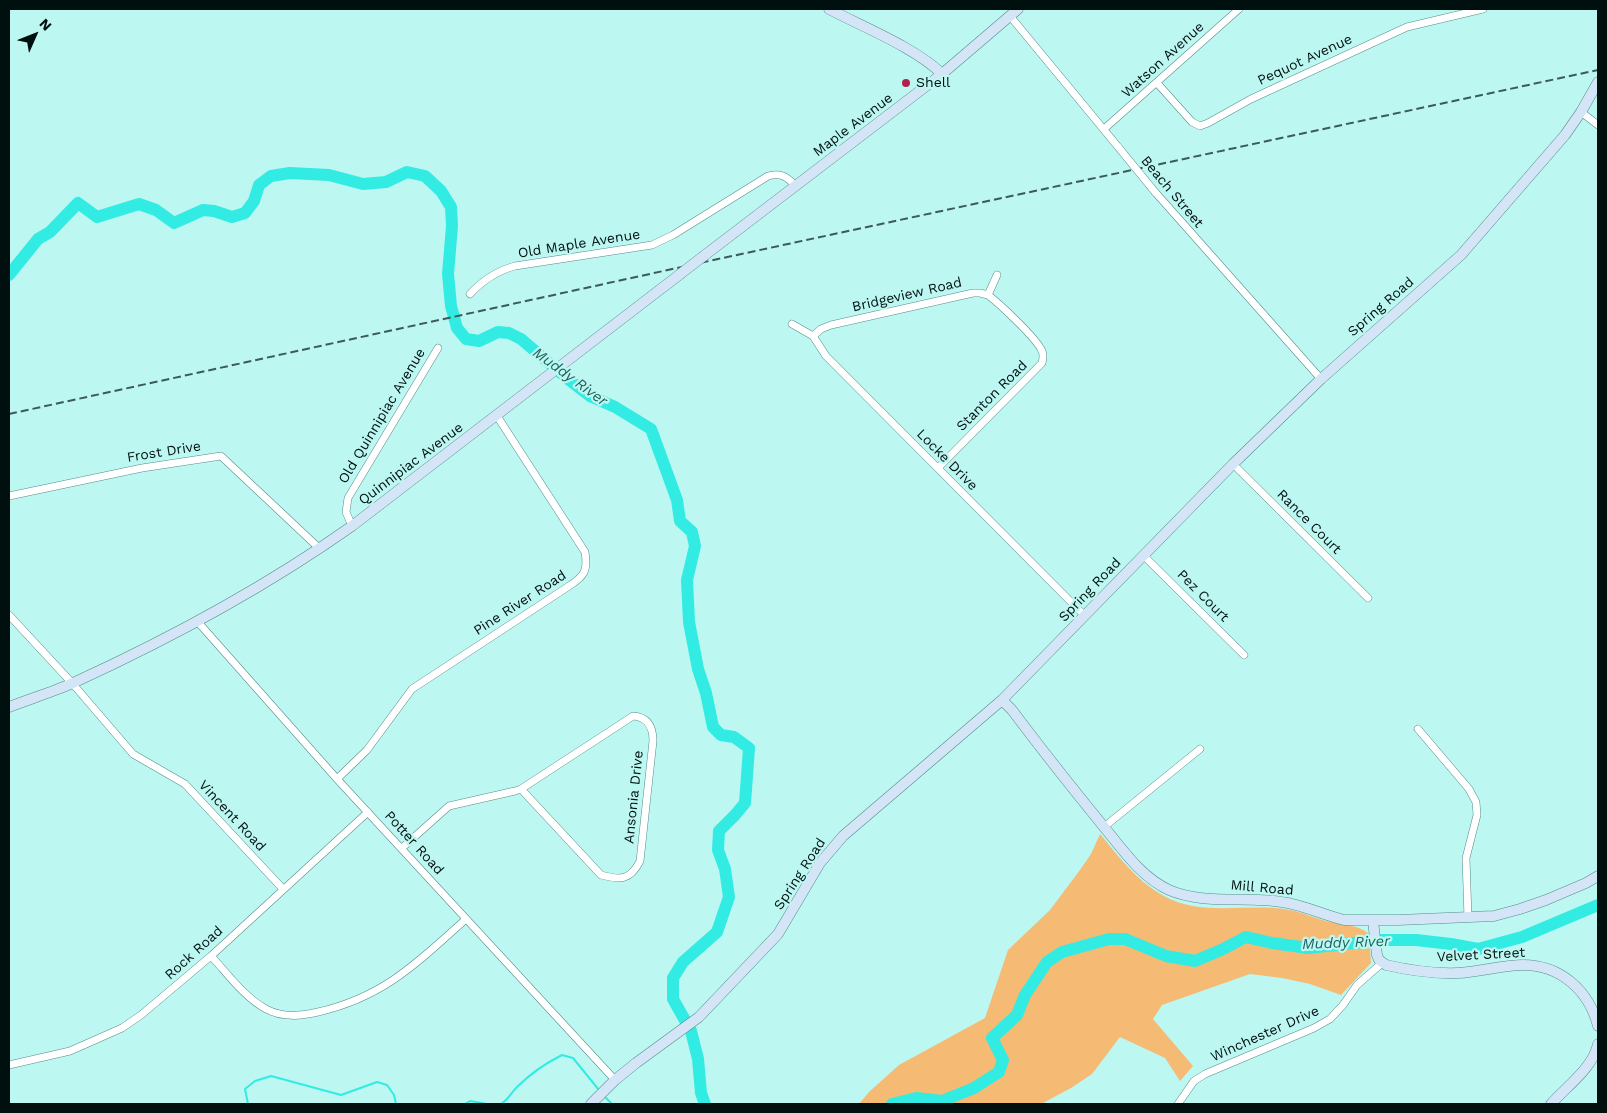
<!DOCTYPE html>
<html>
<head>
<meta charset="utf-8">
<style>
	body { margin:0 }
	#map { position:relative; width:1607px; height:1113px; overflow:hidden; background:#bdf7f2; font-family:"Work Sans",sans-serif }
	canvas { display:block }
	.frame { position:absolute; inset:0; border:10px solid #00100f; pointer-events:none }
	.north { position:absolute; left:10px; top:10px; width:50px; height:50px; -webkit-text-stroke:4px #bdf7f2; paint-order:stroke; rotate:46deg; font-size:14px; font-weight:700; line-height:20px; text-align:center; color:#00100f }
	.north::after { content:''; display:block; margin:auto; width:18px; height:22px; background:#00100f; clip-path:polygon(50% 0,100% 100%,50% 72%,0 100%) }
</style>
</head>
<body>
<div id="map">
<canvas width="1607" height="1113"></canvas>
<div class="frame"></div>
<div class="north">N</div>
</div>
<script>
const g = document.querySelector('canvas').getContext('2d');
g.lineJoin = 'round';
function fillPath(path, color) { g.fillStyle = color; g.fill(path, 'evenodd'); }
function trace(path, color, width, dash) { g.strokeStyle = color; g.lineWidth = width; g.lineCap = dash ? 'butt' : 'round'; g.setLineDash(dash || []); g.stroke(path); }
function write(font, color, halo, rows, align = 'center') {
  g.font = font + ' "Work Sans",sans-serif'; g.lineWidth = 4.5; g.setLineDash([]); g.textBaseline = 'middle'; g.strokeStyle = halo; g.fillStyle = color; for (const [text, x, y, turn = 0] of rows) {
    g.save(); g.translate(x, y); g.rotate((+turn || 0) * Math.PI / 180); g.textAlign = isNaN(turn) ? turn : align; if (halo) g.strokeText(text, 0, 0); g.fillText(text, 0, 0); g.restore();
  }
}
fillPath(new Path2D(`
	M1100 834C1119 857 1136 880 1162 895 1201 918 1248 902 1290 910 1302 912 1314 918 1326 921 1340 925 1358 924 1369 934L1371 963 1341 995 1310 984 1282 978 1250 974 1162 1005 1153 1019 1193 1066 1180 1081 1165 1058 1120 1037 1092 1074 1071 1088 1041 1104H859L869 1092 899 1065 985 1018 1008 950 1050 910 1080 870 1091 854Z`), '#f5ba74');
trace(new Path2D(`
	M605 1097 612 1104
	M248 1104 245 1089 255 1081 271 1076 341 1095 377 1082 387 1085 394 1095 396 1104
	M465 1104 470 1101 487 1104
	M501 1104C508 1100 511 1093 517 1087 529 1075 546 1063 562 1055L573 1058 599 1090`), '#32ece3', 2);
trace(new Path2D(`
	M9 275 38 239 50 232 78 203 97 217 139 204 156 210 174 223 203 210 214 211 232 217 245 213 254 201 259 185 271 176 290 173 329 175 363 184 386 182 407 172 425 176 441 191 451 207 452 226 448 274 451 306 457 328 466 339 479 341 498 332 509 333 521 339 568 379 590 396 615 407 651 429 677 500 680 521 692 532 695 546 687 580 689 622 698 669 706 693 713 727 721 735 734 737 749 748 745 803 735 815 719 831 718 850 725 869 729 897 717 932 683 962 673 978V999L691 1031 698 1059 701 1093 705 1104
	M892 1104 916 1098 942 1101 974 1088 999 1072 1003 1060 992 1038 1017 1015 1025 995 1047 962 1062 952 1109 939H1125L1166 956 1195 961 1221 950 1246 937 1272 943 1308 948 1382 940H1416L1451 944 1478 949 1522 937 1598 905`), '#32ece3', 12);
const street = new Path2D(`
	M1010 16 1119 148
	M1157 83 1192 122 1200 126 1208 123 1251 99 1407 27 1483 9
	M1581 112 1598 125
	M1104 129 1239 9
	M1155 192 1321 379
	M470 294C483 280 496 271 515 266L652 245 673 235 768 176C781 172 787 177 796 186
	M792 324 813 336 826 356 1085 616
	M813 336 821 329 831 325 973 293H980L988 295 997 275
	M1233 464 1368 598
	M938 468 1042 363C1043 359 1044 355 1042 351 1037 339 1000 304 988 295
	M9 496 142 468 221 456 320 549
	M352 526 346 512 348 498 438 348
	M1144 556 1244 655
	M9 615 72 683 133 754 185 784 283 889
	M197 621 337 779 615 1080
	M633 716C648 717 653 727 653 741L640 861C630 881 620 880 601 875L521 789Z
	M1418 729 1469 789 1476 802 1477 815 1466 858 1468 918
	M337 779 367 750 412 689 569 586C585 576 588 570 585 552L497 416
	M1104 827 1200 749
	M402 848 449 806 515 791 521 789
	M211 956C228 974 244 997 266 1009 283 1018 301 1016 318 1012 384 997 418 962 466 919
	M9 1065 70 1051 122 1028 141 1015 211 956 368 812
	M1178 1104 1194 1081 1205 1074 1314 1028 1330 1019 1343 1005 1357 985 1382 963`);
const secondary = new Path2D(`
	M829 9C863 27 916 48 942 74
	M705 255 942 74 1018 9
	M1002 700 1012 710C1042 750 1073 789 1104 827 1123 850 1141 877 1169 890 1204 905 1245 896 1282 902 1304 905 1323 915 1344 920H1398L1494 916 1520 909 1546 900 1586 883 1598 876
	M9 707C30 699 52 692 73 683 169 639 267 586 352 526L679 275
	M1373 921 1377 955 1379 960 1386 965C1408 970 1435 974 1458 973 1480 972 1502 965 1523 965 1561 965 1589 991 1598 1026
	M591 1104 615 1080 636 1063 699 1017 778 934 820 863 843 836 1002 700 1233 464 1321 379 1461 255 1565 135 1581 112 1598 82
	M1551 1104C1567 1086 1593 1068 1598 1044`);
trace(street, '#558c88', 8);
trace(secondary, '#558c88', 11);
trace(street, '#fff', 7);
trace(secondary, '#d3e5f6', 10);
trace(new Path2D(`
	M9 414 732 256 1598 70`), '#3c5a58', 2, [8, 4]);
const streetBridge = new Path2D(`
	M1119 148 1155 192`);
const secondaryBridge = new Path2D(`
	M679 275 705 255`);
trace(streetBridge, '#558c88', 8, []);
trace(secondaryBridge, '#558c88', 11, []);
trace(streetBridge, '#fff', 7);
trace(secondaryBridge, '#d3e5f6', 10);
for (const [x, y, r, color] of [
	[906,83,5,"#b2214d"]
]) { const dot = new Path2D(); dot.arc(x, y, r, 0, 2 * Math.PI); g.fillStyle = color; g.fill(dot); trace(dot, '#bdf7f2', 2); }
write('14px', '#00100f', '#bdf7f2', [
	["Watson Avenue",1163,60,-42],
	["Pequot Avenue",1305,60,-25],
	["Maple Avenue",853,125,-37],
	["Beach Street",1172,192,50],
	["Old Maple Avenue",579,244,-9],
	["Bridgeview Road",907,295,-13],
	["Spring Road",1381,307,-41],
	["Stanton Road",992,396,-45],
	["Old Quinnipiac Avenue",382,416,-59],
	["Frost Drive",164,452,-9],
	["Locke Drive",947,460,45],
	["Quinnipiac Avenue",411,464,-37],
	["Rance Court",1309,522,45],
	["Spring Road",1090,590,-46],
	["Pez Court",1203,596,45],
	["Pine River Road",520,603,-33],
	["Ansonia Drive",634,797,-84],
	["Vincent Road",232,816,47],
	["Potter Road",414,843,48],
	["Spring Road",800,874,-57],
	["Mill Road",1262,888,5],
	["Rock Road",194,953,-42],
	["Velvet Street",1481,955,-3],
	["Winchester Drive",1265,1034,-24]
]);
write('14px', '#00100f', '#bdf7f2', [
	["Shell",916,83]
], 'left');
write('italic 15px', '#1c625e', '#bdf7f2', [
	["Muddy River",570,377,36],
	["Muddy River",1346,943,-2]
]);
</script>
</body>
</html>
